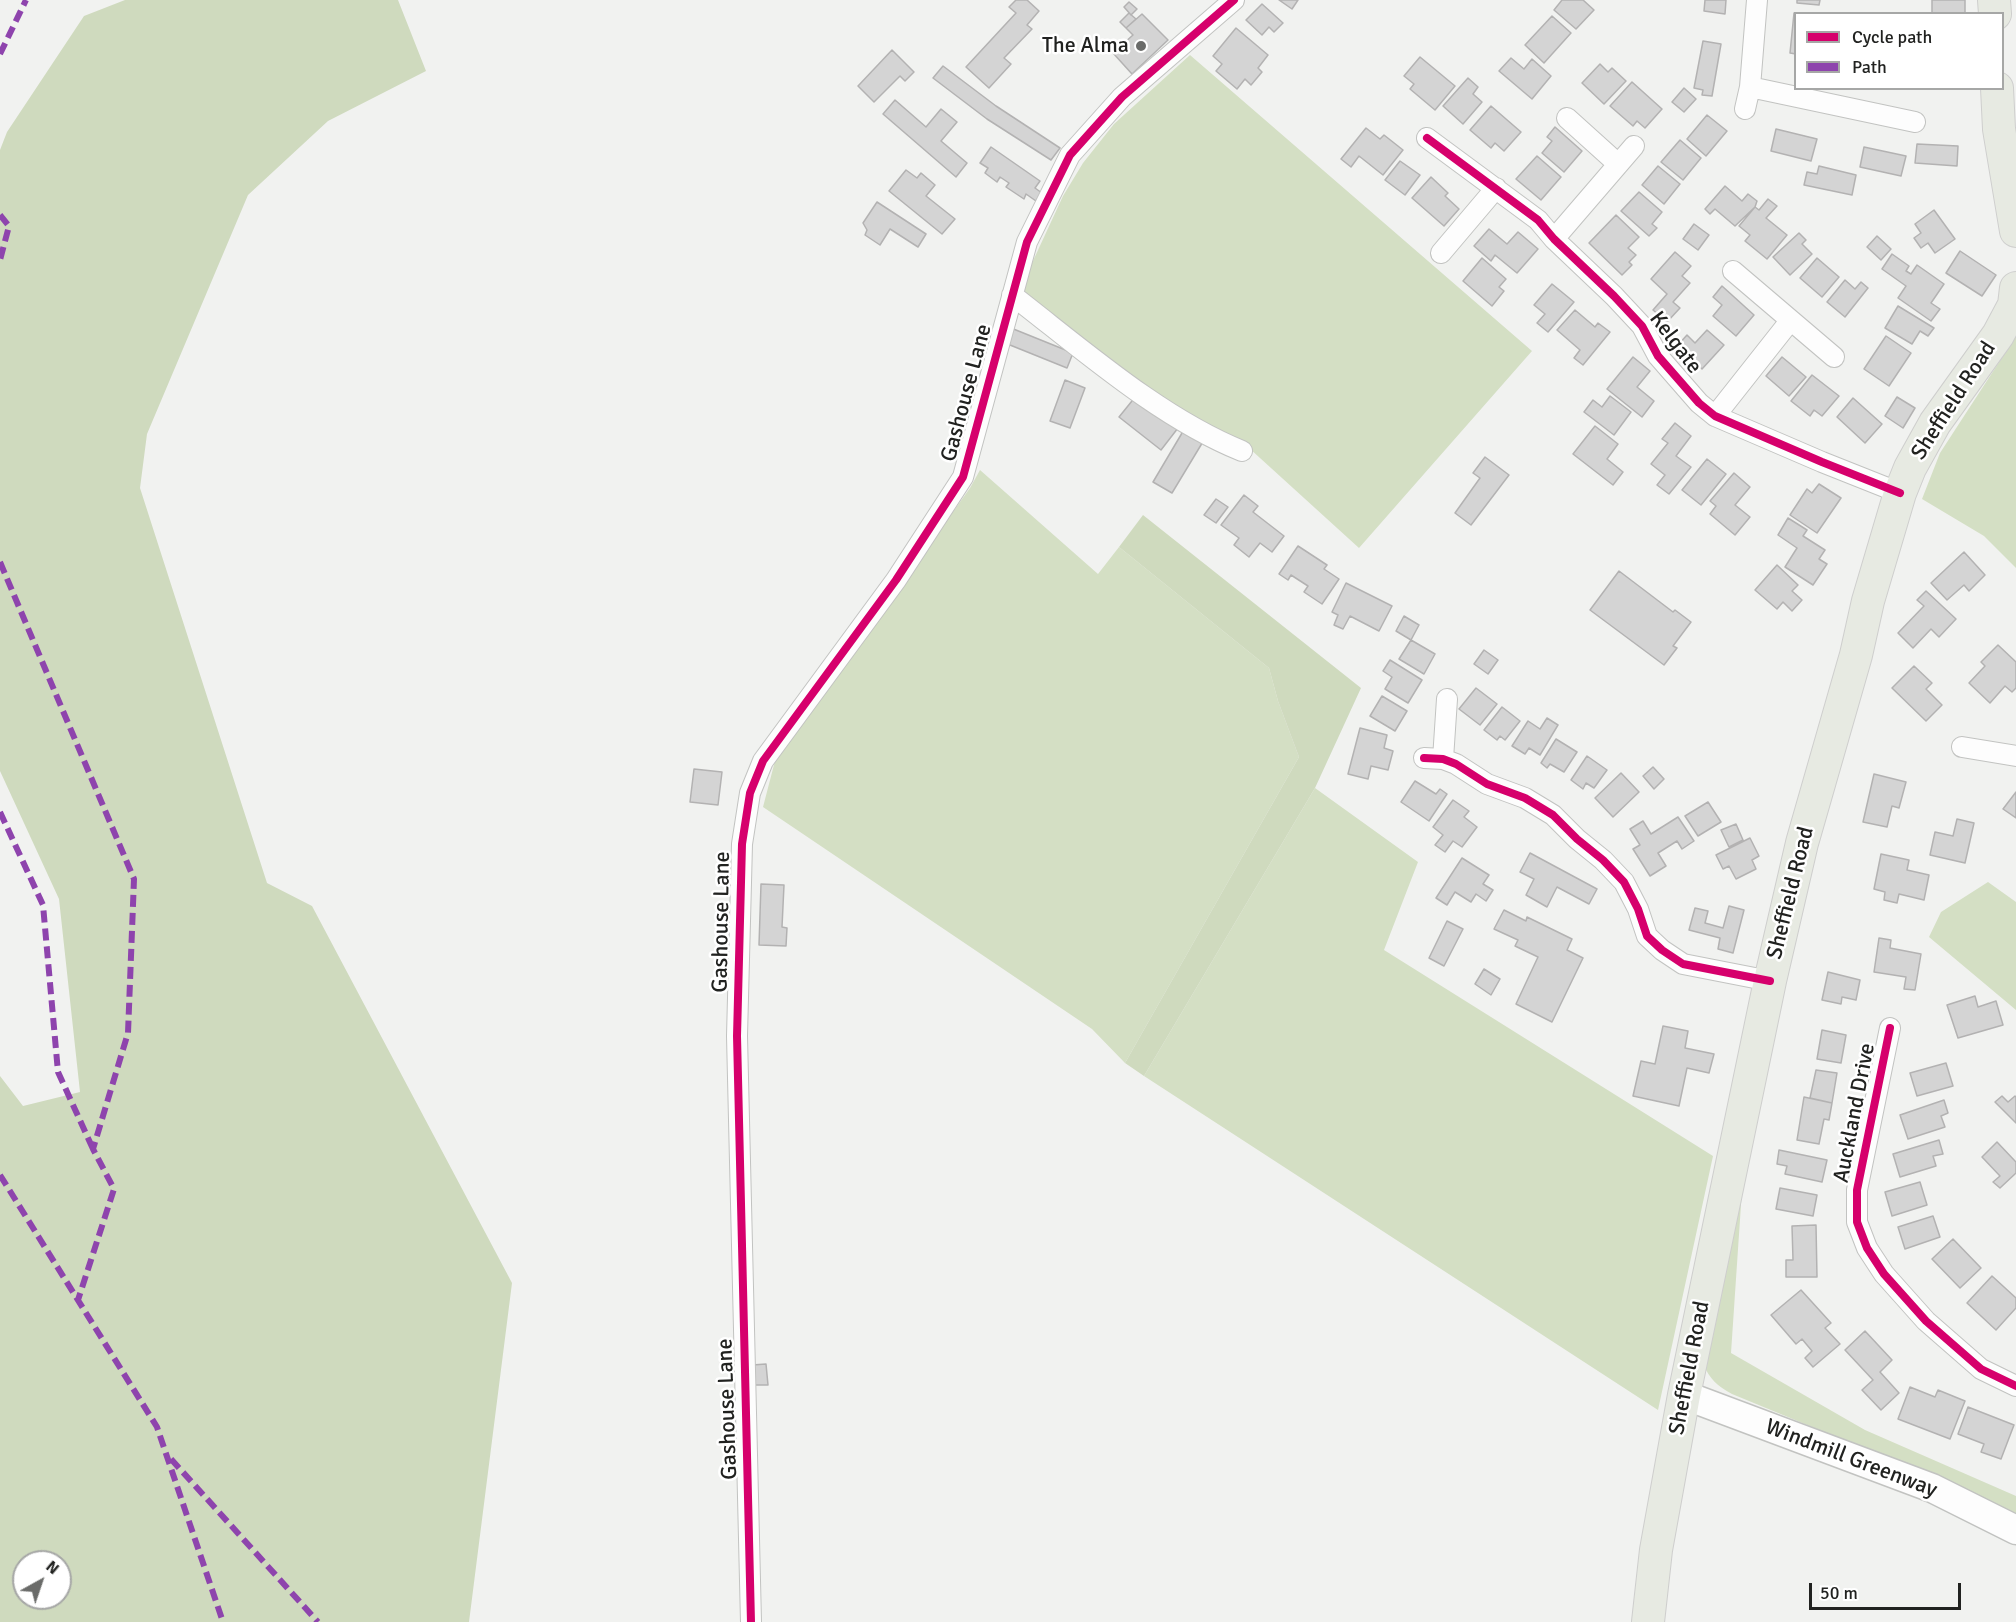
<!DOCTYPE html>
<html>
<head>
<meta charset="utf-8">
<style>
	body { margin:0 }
	#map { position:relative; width:2016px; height:1622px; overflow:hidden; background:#f1f2f0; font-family:Signika,sans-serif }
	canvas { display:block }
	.legend { position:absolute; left:1794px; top:12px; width:210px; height:78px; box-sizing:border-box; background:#fff; border:2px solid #a6a7a6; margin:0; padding:8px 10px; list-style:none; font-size:18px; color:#212220 }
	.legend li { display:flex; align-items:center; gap:12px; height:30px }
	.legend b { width:30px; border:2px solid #a6a7a6 }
	.north { position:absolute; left:12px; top:1550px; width:60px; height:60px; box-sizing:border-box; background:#fff; border:2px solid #a6a7a6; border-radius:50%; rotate:40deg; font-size:16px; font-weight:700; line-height:24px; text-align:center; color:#212220 }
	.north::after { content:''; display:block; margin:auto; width:21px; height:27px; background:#6a6b69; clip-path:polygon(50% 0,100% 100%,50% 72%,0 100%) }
	.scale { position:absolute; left:1809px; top:1583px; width:152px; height:27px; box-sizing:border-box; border:3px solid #212220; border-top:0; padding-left:8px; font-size:18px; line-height:21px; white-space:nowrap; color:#212220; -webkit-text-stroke:4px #fff; paint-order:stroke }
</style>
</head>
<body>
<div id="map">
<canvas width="2016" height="1622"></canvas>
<ul class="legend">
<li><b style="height:8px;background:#d6006c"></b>Cycle path</li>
<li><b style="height:8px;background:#8e44ad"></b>Path</li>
</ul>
<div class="north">N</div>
<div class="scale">50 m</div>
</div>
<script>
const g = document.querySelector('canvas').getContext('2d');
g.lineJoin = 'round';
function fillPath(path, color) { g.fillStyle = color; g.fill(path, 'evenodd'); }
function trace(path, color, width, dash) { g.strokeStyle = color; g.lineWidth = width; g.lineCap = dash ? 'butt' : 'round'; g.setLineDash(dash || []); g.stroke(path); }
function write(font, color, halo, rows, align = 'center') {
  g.font = font + ' Signika,sans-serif'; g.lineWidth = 5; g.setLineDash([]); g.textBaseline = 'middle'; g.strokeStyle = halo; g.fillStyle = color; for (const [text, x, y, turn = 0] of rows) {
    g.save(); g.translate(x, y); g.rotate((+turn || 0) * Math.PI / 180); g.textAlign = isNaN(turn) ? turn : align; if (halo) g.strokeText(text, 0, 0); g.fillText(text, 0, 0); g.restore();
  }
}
fillPath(new Path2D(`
	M1190 55 1532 351 1359 548 1249 448 1212 429 1145 387 1024 297 1020 289 1063 196 1083 163 1114 124Z
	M2016 336V568L1984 536 1922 499 1940 453Z
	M980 470 1098 574 1119 547 1269 668 1278 701 1299 757 1125 1063 1092 1029 763 807 775 761 970 488Z
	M1315 788 1418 862 1384 950 1713 1156 1658 1410 1144 1076Z
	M1988 882 2016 902V1010L1929 937 1941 912Z
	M1743 1175 1731 1353 1865 1430 2016 1496V1516L1948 1483 1732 1394C1717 1386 1710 1379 1703 1364Z`), '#d4dfc4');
fillPath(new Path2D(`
	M125 0H398L426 71 328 121 248 195 147 434 140 488 267 883 312 906 512 1283 469 1622H0V1076L23 1106 80 1092 59 899 0 771V150L7 132 84 16ZM24 1562H60V1598H24Z
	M1143 515 1361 688 1315 788 1144 1076 1125 1063 1299 757 1278 701 1269 668 1119 547Z`), '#cfdabe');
const building = new Path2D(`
	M1016 0H1027L1039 11 1027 25 1032 29 1004 58 1011 64 989 88 966 67 1016 13 1009 7Z
	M1279 0H1298L1292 9Z
	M1562 0H1583L1594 10 1576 29 1554 10Z
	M1705 0H1726L1725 14 1704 11Z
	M1797 0H1820L1819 5 1797 3Z
	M1932 0H1965V14L1932 13Z
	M1129 2 1137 9 1131 15 1124 7Z
	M1262 4 1283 23 1274 32 1269 27 1262 35 1246 20Z
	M1129 13 1136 19 1126 28 1120 22Z
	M1794 13 1802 14H1796V54L1790 53Z
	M1142 14 1168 40 1132 74 1113 53 1133 35 1126 28Z
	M1552 16 1571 33 1544 63 1525 45Z
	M1236 28 1268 55 1258 68 1262 72 1251 85 1245 79 1237 89 1216 71 1222 64 1213 56Z
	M1703 41 1721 44 1712 96 1702 95 1703 90 1694 88Z
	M892 50 914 72 905 81 900 76 874 102 858 86Z
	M1420 57 1455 86 1435 110 1410 89 1414 84 1404 76Z
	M1511 58 1524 69 1532 59 1551 76 1532 99 1499 71Z
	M1600 64 1608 72 1612 68 1626 81 1604 104 1582 83Z
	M943 66 996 106 1060 148 1051 160 987 119 933 78Z
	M1468 78 1478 87 1473 94 1482 102 1463 124 1443 106Z
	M1632 82 1662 109 1645 128 1637 121 1633 126 1610 106Z
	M1684 88 1696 99 1684 112 1672 102Z
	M895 100 926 127 941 109 957 122 941 141 967 163 956 177 883 114Z
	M1491 106 1521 132 1504 151 1495 143 1491 148 1470 130Z
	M1707 115 1727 131 1706 156 1687 139Z
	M1555 127 1582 151 1564 172 1542 153 1552 141 1547 137Z
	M1366 128 1380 139 1384 135 1403 150 1383 175 1359 156 1351 167 1341 159Z
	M1776 129 1817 139 1811 161 1771 151Z
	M1680 140 1701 158 1683 180 1661 162Z
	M1917 144 1958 146 1957 166 1915 163Z
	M991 147 1040 181 1035 188 1042 193 1036 201 1026 194 1024 199 1006 187 1009 183 1000 177 997 182 985 173 988 168 980 163Z
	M1864 147 1906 156 1901 176 1860 167Z
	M1537 156 1561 177 1541 200 1516 179Z
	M1400 161 1420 175 1405 195 1385 180Z
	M1658 166 1680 184 1664 204 1642 185Z
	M1819 166 1856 175 1852 195 1804 185 1807 172 1817 174Z
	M906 170 917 178 921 173 935 185 926 196 955 219 942 234 889 191Z
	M1431 177 1448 193 1445 196 1459 209 1444 226 1412 198Z
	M1725 186 1742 201 1748 194 1757 201 1755 207 1735 226 1715 209 1710 214 1705 209Z
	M1639 192 1662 212 1652 224 1657 228 1649 236 1621 211Z
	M1768 199 1777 206 1766 218 1787 235 1767 259 1745 241 1750 235 1739 226 1755 207 1759 210Z
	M877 202 926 234 918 247 890 229 880 245 865 235 867 230 863 223Z
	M1934 210 1955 239 1935 253 1928 243 1921 248 1914 238 1921 233 1915 224Z
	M1616 215 1639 237 1628 248 1636 255 1629 262 1632 265 1622 275 1589 243Z
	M1694 224 1709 235 1698 250 1683 239Z
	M1489 229 1507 244 1518 232 1538 249 1517 273 1495 255 1491 261 1474 246Z
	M1799 233 1806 240 1802 244 1812 254 1790 275 1773 257Z
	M1877 236 1891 249 1881 260 1867 247Z
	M1960 251 1996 275 1982 296 1946 273Z
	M1675 252 1691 266 1682 276 1690 283 1673 302 1680 308 1667 322 1653 310 1667 294 1651 279Z
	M1892 254 1909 266 1906 271 1911 274 1917 265 1944 284 1931 303 1940 309 1931 321 1898 298 1906 286 1882 269Z
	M1482 258 1506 279 1499 287 1504 291 1492 306 1463 281Z
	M1817 258 1839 277 1822 297 1800 278Z
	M1845 280 1855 289 1861 282 1868 288 1845 317 1827 302Z
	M1552 284 1574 302 1548 332 1537 323 1545 314 1534 305Z
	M1722 286 1754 315 1736 336 1713 316 1722 305 1713 297Z
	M1898 306 1934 328 1928 336 1920 331 1912 344 1885 328Z
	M1575 310 1595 327 1598 323 1610 332 1583 365 1574 358 1580 350 1557 330Z
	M1011 328 1073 353 1067 368 1005 343Z
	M1707 330 1724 345 1702 369 1677 346 1687 335 1695 343Z
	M1886 336 1911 353 1889 386 1864 369Z
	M1633 357 1650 371 1637 387 1654 401 1642 417 1607 389Z
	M1782 357 1806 377 1789 396 1766 376Z
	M1812 375 1839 396 1822 416 1814 410 1810 416 1791 401Z
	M1065 380 1085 388 1070 428 1050 421Z
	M1136 396 1178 428 1161 450 1119 417Z
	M1610 396 1631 412 1614 435 1584 412 1593 400 1602 407Z
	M1897 397 1915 408 1903 428 1885 416Z
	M1853 398 1882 424 1865 443 1837 417Z
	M1675 423 1691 436 1676 456 1691 467 1669 494 1657 485 1665 475 1651 464 1668 443 1662 439Z
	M1595 426 1618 444 1607 459 1623 472 1613 485 1573 454Z
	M1185 428 1204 440 1172 493 1153 482Z
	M1485 457 1509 475 1471 525 1455 513 1480 478 1473 473Z
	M1707 459 1726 474 1701 505 1682 490Z
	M1734 473 1750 487 1735 505 1750 517 1735 535 1710 514 1716 506 1710 501Z
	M1819 484 1841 498 1817 533 1790 515 1807 489 1812 493Z
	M1244 495 1258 506 1253 512 1284 536 1272 552 1260 543 1249 557 1234 545 1239 538 1221 525Z
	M1216 499 1228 507 1216 523 1204 515Z
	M1788 518 1807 530 1803 536 1825 550 1819 559 1827 564 1813 585 1785 567 1797 548 1778 535Z
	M1298 546 1327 565 1324 569 1339 579 1322 604 1304 592 1308 586 1291 575 1288 580 1279 574Z
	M1964 552 1985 575 1969 591 1964 585 1947 600 1931 583Z
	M1777 565 1798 585 1792 591 1802 600 1792 611 1783 602 1777 609 1755 590Z
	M1619 571 1673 612 1675 610 1691 622 1673 646 1677 648 1664 665 1590 610Z
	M1346 583 1392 606 1379 631 1350 616 1343 629 1334 625 1338 615 1332 612Z
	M1926 591 1956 619 1939 637 1931 629 1913 648 1898 633 1924 606 1917 600Z
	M1404 616 1419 625 1411 640 1396 631Z
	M1411 640 1435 654 1424 674 1399 659Z
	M1998 645 2016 662V688L2012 692 2005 686 1990 703 1969 683 1985 666 1981 662Z
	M1484 650 1498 660 1488 674 1474 664Z
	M1390 660 1422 680 1408 703 1385 689 1392 677 1383 671Z
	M1914 666 1932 683 1926 689 1942 705 1926 721 1892 688Z
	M1476 688 1497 704 1480 725 1459 709Z
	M1382 696 1407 711 1395 731 1370 716Z
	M1502 707 1520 721 1505 740 1500 736 1497 740 1484 730Z
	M1547 718 1558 725 1540 755 1529 748 1525 754 1512 746 1528 721 1540 729Z
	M1360 728 1387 735 1384 748 1393 751 1388 770 1371 766 1368 779 1348 774Z
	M1556 739 1577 752 1564 772 1550 764 1547 768 1541 763Z
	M1587 756 1607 770 1594 788 1586 783 1583 789 1571 780Z
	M1653 767 1664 779 1654 789 1643 776Z
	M694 769 722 772 718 805 690 802Z
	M1621 773 1639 792 1613 817 1595 798Z
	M1874 774 1906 782 1899 808 1892 806 1887 827 1863 822Z
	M1415 781 1436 794 1440 789 1447 794 1429 821 1401 802Z
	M2016 792V818L2003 809Z
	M1453 800 1469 811 1464 817 1477 827 1462 847 1453 841 1445 852 1435 845 1443 835 1433 827Z
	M1708 802 1721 822 1698 836 1685 816Z
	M1678 817 1694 841 1682 849 1677 841 1658 853 1666 866 1650 876 1633 849 1640 845 1630 829 1643 821 1651 834Z
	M1957 819 1974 823 1965 863 1930 855 1935 832 1953 836Z
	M1736 824 1743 840 1729 847 1721 830Z
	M1750 838 1759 856 1752 860 1756 869 1736 879 1729 866 1723 869 1716 855Z
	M1530 853 1597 889 1589 904 1557 887 1547 907 1526 895 1534 879 1520 872Z
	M1881 854 1909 860 1907 870 1929 875 1924 900 1899 894 1897 903 1884 900 1885 892 1874 889Z
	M1462 858 1489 875 1483 884 1493 890 1486 901 1476 894 1471 902 1455 892 1447 905 1436 898Z
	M761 884 784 885 782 927 787 928 786 946 759 945Z
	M1729 906 1744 910 1733 953 1718 949 1720 938 1689 930 1695 908 1708 911 1705 923 1723 928Z
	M1504 910 1526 921 1527 917 1572 939 1567 950 1583 958 1552 1022 1516 1004 1538 957 1515 946 1518 940 1494 929Z
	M1447 921 1463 929 1444 966 1429 958Z
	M1879 938 1891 940 1890 948 1921 954 1915 990 1904 989 1906 977 1874 972Z
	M1484 969 1500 979 1491 995 1475 984Z
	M1828 972 1860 980 1856 1000 1842 997 1841 1004 1822 1000Z
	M1975 996 1978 1007 1996 1001 2003 1025 1958 1038 1947 1005Z
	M1663 1026 1688 1031 1685 1048 1714 1054 1709 1073 1687 1068 1679 1106 1633 1096 1641 1061 1655 1064Z
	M1822 1030 1846 1035 1841 1063 1817 1059Z
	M1946 1063 1953 1086 1917 1096 1910 1073Z
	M1816 1070 1837 1073 1832 1103 1810 1098Z
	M2002 1096 2008 1102 2015 1096 2016 1097V1123L1995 1102Z
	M1804 1097 1832 1103 1829 1120 1824 1119 1819 1144 1797 1140Z
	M1944 1100 1948 1113 1941 1116 1945 1127 1908 1139 1900 1115Z
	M1939 1140 1943 1154 1933 1156 1936 1166 1900 1177 1893 1154Z
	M1997 1142 2016 1162V1173L2000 1188 1993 1182 2000 1176 1982 1157Z
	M1779 1150 1827 1160 1822 1182 1785 1174 1787 1166 1777 1164Z
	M1920 1182 1927 1205 1892 1216 1885 1192Z
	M1780 1188 1817 1195 1813 1216 1776 1209Z
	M1933 1216 1940 1237 1905 1249 1898 1227Z
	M1816 1225 1817 1277H1786V1260H1793L1792 1226Z
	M1953 1239 1981 1268 1960 1288 1932 1259Z
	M1992 1276 2016 1298V1308L1996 1330 1967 1303Z
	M1801 1290 1831 1323 1825 1328 1840 1344 1813 1367 1805 1358 1812 1351 1802 1339 1796 1344 1771 1315Z
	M1865 1331 1892 1360 1880 1372 1899 1393 1881 1410 1862 1390 1873 1380 1845 1350Z
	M766 1364 768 1385H754L752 1365Z
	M1910 1387 1935 1397 1938 1390 1965 1401 1950 1439 1898 1419Z
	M1968 1407 2014 1425 2001 1459 1981 1452 1984 1444 1958 1434Z`);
fillPath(building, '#d4d4d4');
trace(building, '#b3b2b2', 1.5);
const street = new Path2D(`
	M1750 87 1915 122
	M1745 109 1750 87 1757 0
	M1567 118 1618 164
	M1427 138 1538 220 1554 239 1614 296 1642 326 1658 356 1699 403 1715 416 1822 462 1900 493
	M1554 239 1634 146
	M1441 253 1496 188
	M1733 271 1834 357
	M1012 295C1082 349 1160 418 1242 451
	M1715 416 1790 321
	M1962 747 2016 756
	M1424 758 1443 759 1456 764 1487 784 1525 798 1553 815 1577 839 1603 860 1624 882 1638 909 1647 936 1662 950 1683 964 1770 981
	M1443 759 1447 699
	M1890 1028 1857 1190V1222L1867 1248 1884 1274 1926 1321 1981 1369 2016 1386
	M751 1622 737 1036 742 844 750 793 763 761 896 580 963 477 1027 242 1070 155 1122 97 1234 0`);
const secondary = new Path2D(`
	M1684 1395 1932 1488 2016 1530`);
const primary = new Path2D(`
	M1994 0 1995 14
	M1997 88 1999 129 2016 231
	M1648 1622 1656 1550 1684 1395 1770 981 1802 843 1856 655 1868 601 1900 493 1910 468 1935 423 1998 335 2014 305 2016 288`);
trace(street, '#c2c3c1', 22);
trace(secondary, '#c2c3c1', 31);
trace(primary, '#cececd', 34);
trace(street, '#fdfdfd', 20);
trace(secondary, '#fdfdfd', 28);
trace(primary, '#e7eae2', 32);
trace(new Path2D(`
	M0 54 26 0
	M0 215 9 226 0 260
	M0 562 134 879 128 1033 93 1149 114 1189 78 1300
	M0 812 43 905 58 1072 93 1149
	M0 1175 157 1427 223 1622
	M171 1459 318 1622`), '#8e44ad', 6, [12, 6]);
trace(new Path2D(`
	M1427 138 1538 220 1554 239 1614 296 1642 326 1658 356 1699 403 1715 416 1822 462 1900 493
	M1424 758 1443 759 1456 764 1487 784 1525 798 1553 815 1577 839 1603 860 1624 882 1638 909 1647 936 1662 950 1683 964 1770 981
	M1890 1028 1857 1190V1222L1867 1248 1884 1274 1926 1321 1981 1369 2016 1386
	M751 1622 737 1036 742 844 750 793 763 761 896 580 963 477 1027 242 1070 155 1122 97 1234 0`), '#d6006c', 8);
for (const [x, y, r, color] of [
	[1141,46,6,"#6a6b69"]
]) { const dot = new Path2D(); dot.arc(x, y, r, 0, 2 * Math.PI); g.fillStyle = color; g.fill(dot); trace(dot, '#fff', 2); }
write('22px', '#212220', '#fff', [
	["The Alma",1129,46]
], 'right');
write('22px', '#212220', '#fff', [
	["Kelgate",1675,343,53],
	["Gashouse Lane",967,393,-75],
	["Sheffield Road",1954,401,-57],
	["Sheffield Road",1791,893,-76],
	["Gashouse Lane",722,922,-89],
	["Auckland Drive",1855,1113,-79],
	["Sheffield Road",1690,1368,-79],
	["Gashouse Lane",728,1409,-92],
	["Windmill Greenway",1851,1459,21]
]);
</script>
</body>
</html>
